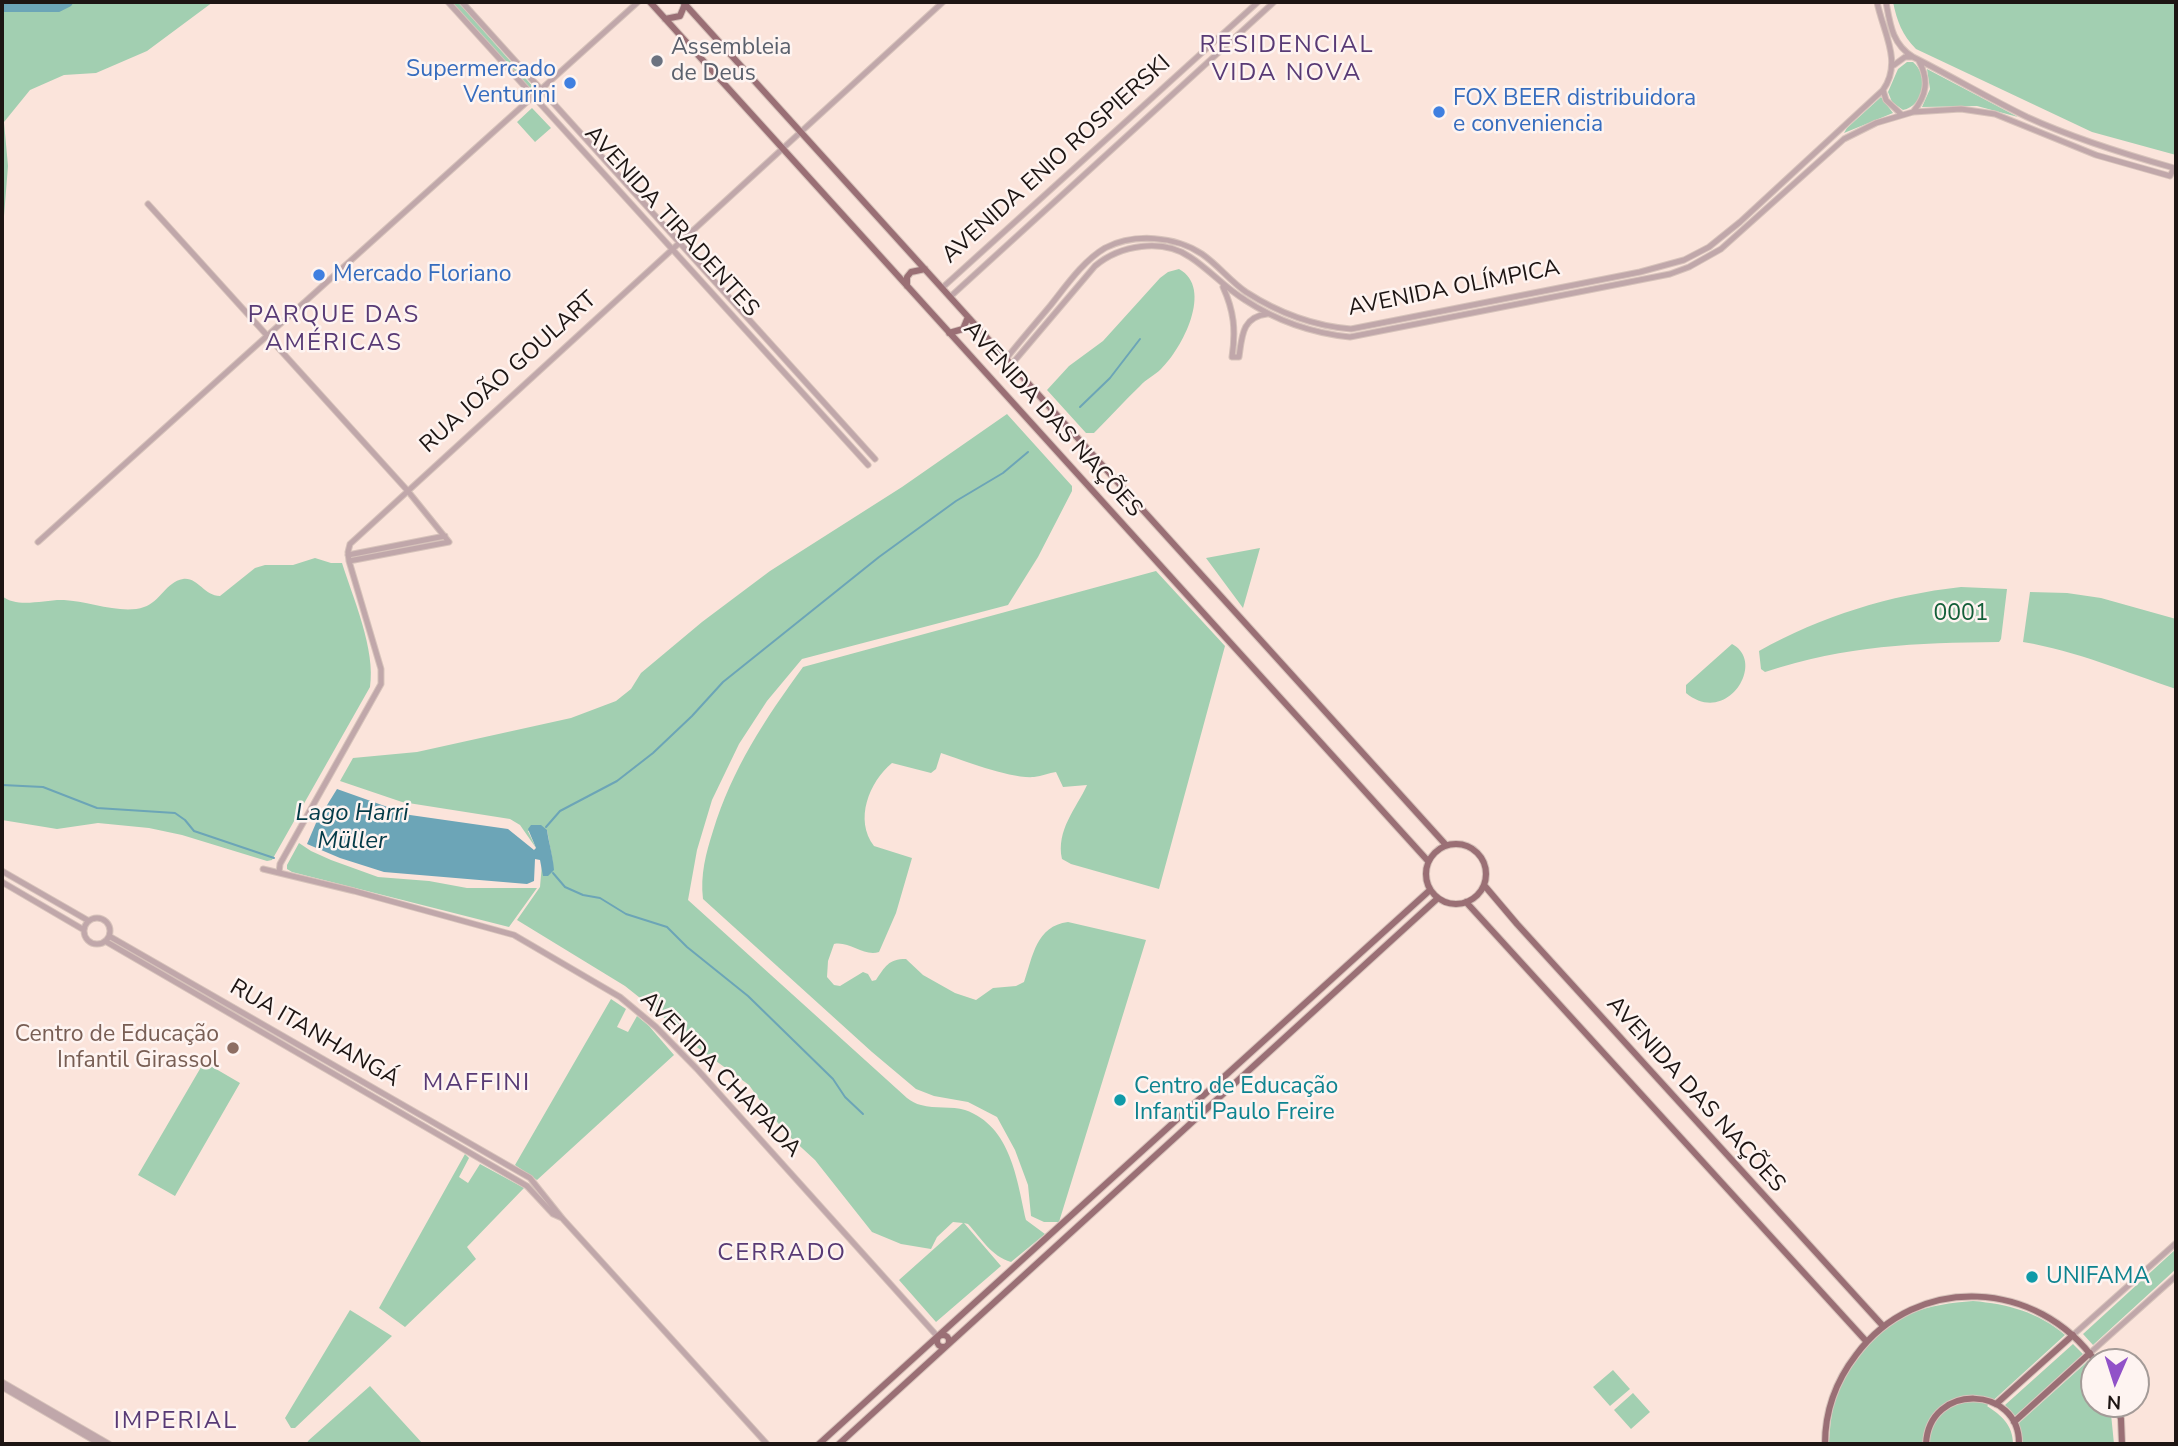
<!DOCTYPE html>
<html>
<head>
<meta charset="utf-8">
<style>
	body { margin:0 }
	#map { position:relative; width:2178px; height:1446px; overflow:hidden; background:#fbe4db; font-family:"Nunito Sans",sans-serif }
	canvas { display:block }
	.frame { position:absolute; inset:0; border:4px solid #1d1513; pointer-events:none }
	.north { position:absolute; left:2080px; top:1348px; width:70px; height:70px; box-sizing:border-box; background:#fef4f1; border:2px solid #a49b98; border-radius:50%; rotate:183deg; font-size:19px; font-weight:700; line-height:28px; text-align:center; color:#1d1513 }
	.north::after { content:''; display:block; margin:auto; width:24px; height:32px; background:#9152c8; clip-path:polygon(50% 0,100% 100%,50% 72%,0 100%) }
</style>
</head>
<body>
<div id="map">
<canvas width="2178" height="1446"></canvas>
<div class="frame"></div>
<div class="north">N</div>
</div>
<script>
const g = document.querySelector('canvas').getContext('2d');
g.lineJoin = 'round';
function fillPath(path, color) { g.fillStyle = color; g.fill(path, 'evenodd'); }
function trace(path, color, width, dash) { g.strokeStyle = color; g.lineWidth = width; g.lineCap = dash ? 'butt' : 'round'; g.setLineDash(dash || []); g.stroke(path); }
function write(font, color, halo, rows, align = 'center') {
  g.font = font + ' "Nunito Sans",sans-serif'; g.lineWidth = 5; g.setLineDash([]); g.textBaseline = 'middle'; g.strokeStyle = halo; g.fillStyle = color; for (const [text, x, y, turn = 0] of rows) {
    g.save(); g.translate(x, y); g.rotate((+turn || 0) * Math.PI / 180); g.textAlign = isNaN(turn) ? turn : align; if (halo) g.strokeText(text, 0, 0); g.fillText(text, 0, 0); g.restore();
  }
}
fillPath(new Path2D(`
	M2 2H213L147 51 96 73 64 75 30 90 4 122 8 166 2 241Z
	M451 2H458L535 89 532 91Z
	M1893 2H2176V155L2092 132 1916 49C1902 35 1897 21 1893 2Z
	M1907 62H1913C1929 75 1924 106 1903 110L1892 102 1888 92 1898 69Z
	M1927 69 2018 117 1977 106 1922 107 1930 89Z
	M1881 97 1893 113 1844 133 1847 128Z
	M532 108 551 128 535 142 517 122Z
	M1179 269C1214 288 1182 349 1161 369 1155 375 1146 379 1140 386 1124 401 1110 417 1094 433H1086L1047 390 1069 366 1103 341 1160 278 1168 272Z
	M1007 414 1072 486V491L1038 557 1008 605 802 659 767 701 739 744 712 800 697 850 688 900 907 1098C911 1101 916 1104 921 1105 935 1109 952 1106 965 1110 1011 1126 1017 1180 1026 1220L1045 1234 1011 1262C991 1256 982 1239 968 1224L964 1223 1001 1266 936 1322 899 1280 963 1223 953 1222 937 1237 931 1249 901 1244 872 1232 815 1160 790 1137 766 1109 749 1085 694 1045 659 1013 625 986 517 920 540 887 542 864 544 876 553 863 547 830 528 831 536 848 520 825 510 819 402 802 340 781 353 758 417 752 571 718 616 701 631 689 641 673 702 622 770 571 902 487Z
	M1260 548 1243 608 1206 558Z
	M315 558 331 563H342C353 598 376 650 370 687L272 860 267 861 182 835 149 828 98 823 57 829 2 820V596C18 609 45 599 64 600 88 601 122 615 144 607 160 602 166 582 183 579 198 577 204 596 220 596L255 568 265 565H293Z
	M1156 571 1225 646 1159 889 1071 864 1062 859C1056 830 1076 809 1087 785L1063 787 1056 772C1049 773 1042 776 1034 777 1011 779 965 761 941 753L936 769 931 773 892 763C869 782 854 820 874 846L912 858 896 913 879 952C864 957 850 941 834 944L828 961 827 977 834 985 840 986 863 972 868 974 872 981 876 980C885 967 888 959 906 959L923 975 955 993 976 1000 993 988 1016 986 1024 982C1033 956 1036 926 1068 922L1146 940 1059 1222H1044L1031 1216 1028 1185 1015 1150 997 1117 968 1102 934 1096 916 1089 872 1052 703 899C700 875 706 853 713 831 732 769 765 719 803 667Z
	M1961 587 2007 589 2001 639 1999 642C1914 643 1848 645 1765 672L1761 669 1759 651C1822 616 1889 595 1961 587Z
	M2030 592 2067 593 2101 598 2176 619V689C2125 672 2077 651 2023 642Z
	M1732 644C1767 662 1727 727 1686 693V685Z
	M299 843 311 851 331 860 378 877 429 881 467 888H537L509 927 292 872 287 869V865Z
	M611 999 626 1009 617 1027 628 1032 637 1016 649 1026 674 1055 537 1180 515 1165Z
	M204 1062 240 1083 175 1196 138 1175Z
	M465 1154 469 1158 459 1177 468 1183 480 1164 524 1188 467 1247 476 1259 405 1327 379 1308Z
	M2176 1249V1269L2093 1345 2083 1334Z
	M1973 1301C2008 1304 2038 1312 2065 1335L1987 1406C2001 1415 2013 1425 2013 1444H1829C1830 1428 1831 1412 1836 1397 1846 1367 1881 1325 1910 1314 1930 1305 1951 1303 1973 1301Z
	M350 1310 392 1336 295 1428H291L285 1418Z
	M2073 1344 2083 1354 2015 1416 2005 1405Z
	M2088 1361 2094 1370V1404H2110L2114 1444H2022L2019 1423Z
	M1613 1370 1630 1389 1610 1406 1593 1387Z
	M370 1386 423 1444H306L309 1440Z
	M1633 1393 1650 1412 1631 1429 1614 1410Z`), '#a2cfb1');
fillPath(new Path2D(`
	M337 789 410 815 508 829 534 850 536 848 528 829 531 825H541L547 830C549 844 553 856 554 870L548 876H543L540 860 535 859 534 881 527 884 384 872 340 858 307 844 316 823Z`), '#6ca5b7');
trace(new Path2D(`
	M1080 407 1110 378 1140 339
	M2 785 43 787 97 808 175 813 185 820 194 831 274 858
	M546 827 560 811 617 781 653 753 692 716 723 682 879 557 956 501 1003 473 1028 452
	M553 873 565 887 583 895 600 898 626 914 667 927 687 947 748 996 833 1079 845 1097 863 1114`), '#6ca5b7', 2);
trace(new Path2D(`
	M2 7H58L68 2`), '#6ca5b7', 10);
const minor = new Path2D(`
	M448 2 868 465
	M462 2 875 459
	M1894 65 1905 57H1913
	M1883 90 1886 100 1901 114
	M1913 112C1927 95 1929 80 1919 61
	M148 204 407 490 449 542 349 561
	M1223 287C1234 311 1236 330 1232 357H1239C1242 336 1242 317 1267 314
	M942 288 1258 2
	M950 297 1274 2
	M1006 359C1020 341 1035 324 1050 306 1066 286 1083 261 1105 248 1134 233 1175 236 1202 254 1218 265 1230 281 1246 292 1277 312 1314 326 1351 329L1640 272 1684 260 1709 247 1740 222 1883 90C1903 62 1883 32 1877 2
	M1011 365 1095 266C1120 245 1162 238 1190 257 1210 270 1225 288 1245 300 1277 321 1311 333 1350 337L1670 274 1689 267 1721 249 1844 139 1876 123 1913 112 1961 109 1995 114 2096 155 2170 176 2174 168C2124 154 2075 139 2027 117 1988 98 1951 76 1913 57 1892 44 1890 24 1886 2
	M38 542 638 2
	M348 555 445 536
	M263 869 354 891 514 935 620 997 656 1027 697 1069 938 1337
	M2 871 89 921
	M279 873 280 864 381 684V669L349 561 348 552 350 544 943 2
	M2 882 84 930
	M84 931a13 13 0 1 1 26 0a13 13 0 1 1-26 0Z
	M109 936 530 1178 562 1218 767 1444
	M105 941 527 1186 553 1214 562 1218
	M2073 1335 2176 1243
	M2090 1353 2176 1276
	M2 1382 109 1444
	M2 1387 100 1444`);
const major = new Path2D(`
	M650 2 1428 861
	M683 2 1446 845
	M665 19 680 16 685 4
	M907 286V277L911 272 925 269
	M949 333 963 329 968 317
	M1426 874a30 30 0 1 1 60 0a30 30 0 1 1-60 0Z
	M1484 885 1517 924 1883 1326
	M1466 902 1866 1341
	M937 1341a6 6 0 1 1 12 0a6 6 0 1 1-12 0Z
	M1996 1404 2073 1335
	M2116 1404 2121 1419 2122 1444
	M2014 1422 2090 1353
	M819 1444 1430 890
	M839 1444 1438 898
	M1825 1444C1825 1412 1836 1381 1856 1355 1917 1273 2038 1279 2096 1362
	M1926 1444C1929 1382 2020 1385 2019 1444`);
trace(minor, '#d7c3bb', 7);
trace(major, '#d7c3bb', 8);
trace(minor, '#c0a7aa', 5);
trace(major, '#9a6f75', 6);
for (const [x, y, r, color] of [
	[657,61,7,"#6b7280"],
	[570,83,7,"#3f7fe0"],
	[1439,112,7,"#3f7fe0"],
	[319,275,7,"#3f7fe0"],
	[233,1048,7,"#8d6e63"],
	[1120,1100,7,"#0f9aa8"],
	[2032,1277,7,"#0f9aa8"]
]) { const dot = new Path2D(); dot.arc(x, y, r, 0, 2 * Math.PI); g.fillStyle = color; g.fill(dot); trace(dot, '#fef4f1', 2.5); }
write('23px', '#5b616d', '#fef4f1', [
	["Assembleia",671,48],
	["de Deus",671,74]
], 'left');
write('23px', '#366cbe', '#fef4f1', [
	["Supermercado",556,70,"right"],
	["Venturini",556,96,"right"],
	["FOX BEER distribuidora",1453,99],
	["e conveniencia",1453,125],
	["Mercado Floriano",333,275]
], 'left');
write('23px', '#1d1513', '#fef4f1', [
	["AVENIDA ENIO ROSPIERSKI",1057,160,-42],
	["AVENIDA TIRADENTES",671,222,48],
	["AVENIDA OLÍMPICA",1454,289,-11],
	["RUA JOÃO GOULART",509,373,-42],
	["AVENIDA DAS NAÇÕES",1052,420,48],
	["RUA ITANHANGÁ",314,1034,30],
	["AVENIDA CHAPADA",720,1075,46],
	["AVENIDA DAS NAÇÕES",1695,1095,48]
]);
write('23px', '#145f39', '#fef4f1', [
	["0001",1961,614]
]);
write('23px', '#785e54', '#fef4f1', [
	["Centro de Educação",219,1035],
	["Infantil Girassol",219,1061]
], 'right');
write('23px', '#0d838f', '#fef4f1', [
	["Centro de Educação",1134,1087],
	["Infantil Paulo Freire",1134,1113],
	["UNIFAMA",2046,1277]
], 'left');
g.letterSpacing = '2px';
write('24px', '#583a75', '#fef4f1', [
	["RESIDENCIAL",1287,46],
	["VIDA NOVA",1287,74],
	["PARQUE DAS",334,316],
	["AMÉRICAS",334,344],
	["MAFFINI",477,1084],
	["CERRADO",782,1254],
	["IMPERIAL",176,1422]
]);
g.letterSpacing = '0px';
write('italic 24px', '#043b48', '#fef4f1', [
	["Lago Harri",352,814],
	["Müller",352,842]
]);
</script>
</body>
</html>
